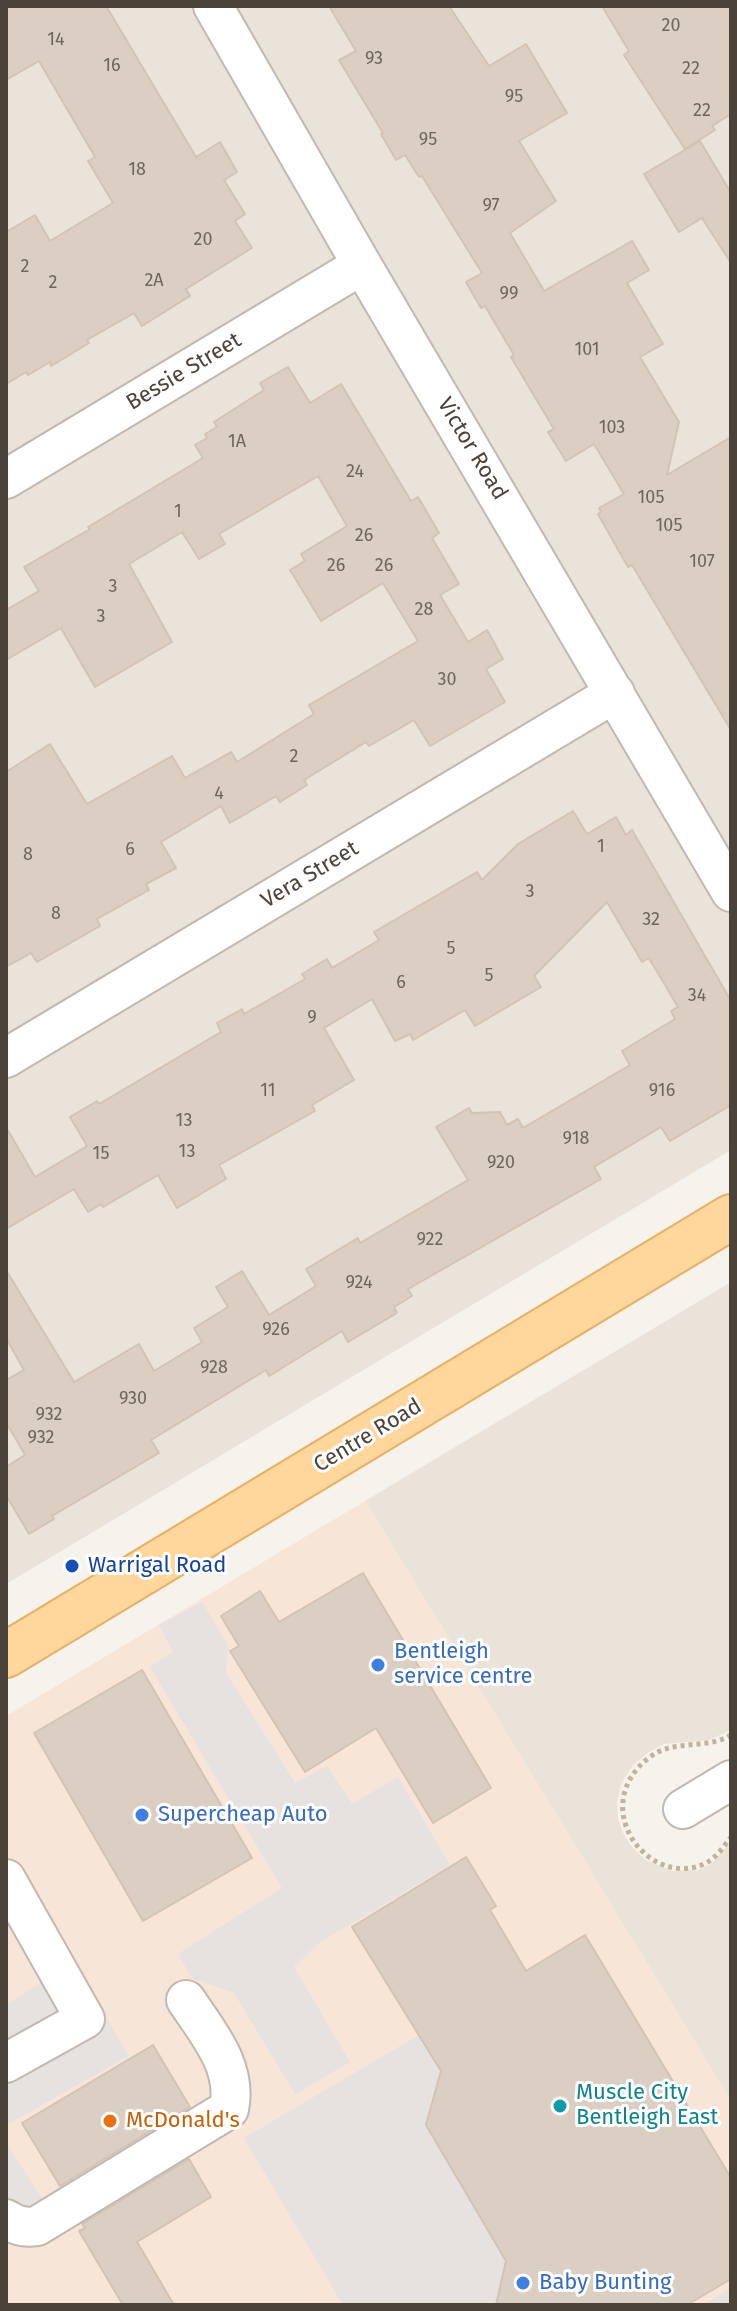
<!DOCTYPE html>
<html>
<head>
<meta charset="utf-8">
<style>
	body { margin:0 }
	#map { position:relative; width:737px; height:2311px; overflow:hidden; background:#f6f2ec; font-family:"Fira Sans",sans-serif }
	canvas { display:block }
	.frame { position:absolute; inset:0; border:8px solid #4b4239; pointer-events:none }
</style>
</head>
<body>
<div id="map">
<canvas width="737" height="2311"></canvas>
<div class="frame"></div>
</div>
<script>
const g = document.querySelector('canvas').getContext('2d');
g.lineJoin = 'round';
function fillPath(path, color) { g.fillStyle = color; g.fill(path, 'evenodd'); }
function trace(path, color, width, dash) { g.strokeStyle = color; g.lineWidth = width; g.lineCap = dash ? 'butt' : 'round'; g.setLineDash(dash || []); g.stroke(path); }
function write(font, color, halo, rows, align = 'center') {
  g.font = font + ' "Fira Sans",sans-serif'; g.lineWidth = 6; g.setLineDash([]); g.textBaseline = 'middle'; g.strokeStyle = halo; g.fillStyle = color; for (const [text, x, y, turn = 0] of rows) {
    g.save(); g.translate(x, y); g.rotate((+turn || 0) * Math.PI / 180); g.textAlign = isNaN(turn) ? turn : align; if (halo) g.strokeText(text, 0, 0); g.fillText(text, 0, 0); g.restore();
  }
}
fillPath(new Path2D(`
	M6 6H731V1150L6 1584Z
	M731 1282V1730L709 1740 664 1744 649 1752 633 1765 622 1782 617 1801 618 1819 623 1833 632 1847 646 1860 672 1871 699 1870 712 1863 731 1842V2101L365 1501Z`), '#eae3da');
fillPath(new Path2D(`
	M365 1501 731 2101V2288L702 2305H6V1716Z`), '#f7e6d8');
fillPath(new Path2D(`
	M731 2288V2305H702Z`), '#e6e1dd');
fillPath(new Path2D(`
	M202 1602 228 1645 226 1673 295 1783 327 1766 352 1804 398 1777 450 1865 317 1944 294 1967 350 2062 295 2094 234 1993 192 1978 178 1954 282 1888 150 1667 173 1652 159 1625Z
	M73 1962 129 2056 6 2125V2005Z
	M419 2035 447 2082 436 2088 426 2125 506 2261 496 2305H343L244 2138Z
	M6 2143 48 2208 6 2233Z`), '#e5e2e0');
const building = new Path2D(`
	M6 6H106L196 157 220 142 237 172 224 180 245 214 235 221 252 248 186 289 190 296 142 326 134 313 87 340 89 343 51 366 50 362 28 375 26 372 6 384V232L35 215 50 241 113 203 88 161 95 157 39 61 6 80Z
	M329 6H449L489 66 526 44 567 113 519 141 556 201 510 233 544 291 632 241 649 270 627 283 663 344 640 357 679 422 667 475 731 437V730L632 565 628 567 598 514 601 512 599 508 624 494 594 444 566 461 548 432 554 429 511 357 514 355 485 306 481 308 466 282 482 273 422 176 419 177 405 155 396 160 381 134 383 133 339 60 356 51Z
	M602 6H731V114L712 126 715 130 685 149 624 55 629 51Z
	M700 141 731 193V263L702 218 679 232 644 174Z
	M288 367 310 403 341 384 411 501 418 497 439 533 432 538 459 584 440 595 468 642 487 630 503 659 486 669 505 702 430 746 414 720 369 746 366 742 304 780 307 785 280 802 276 796 230 823 221 806 161 842 176 868 146 884 149 890 97 919 100 926 37 962 31 953 6 967V772L50 744 87 804 172 756 185 778 231 752 237 762 314 714 309 705 418 641 383 583 321 621 304 593 290 570 305 561 301 554 347 526 318 476 219 534 225 544 199 559 182 532 129 564 172 642 95 687 61 628 6 660V610L39 591 24 567 90 529 88 527 203 458 195 445 207 438 205 434 217 427 214 422 264 390 260 383Z
	M573 811 587 834 616 817 626 835 632 830 731 1001V1105L670 1141 661 1127 594 1167 601 1179 408 1289 412 1296 394 1307 397 1313 348 1342 342 1331 269 1376 266 1370 151 1440 159 1453 52 1516 54 1519 29 1534 6 1495V1467L25 1455 6 1422V1380L24 1370 6 1338V1270L74 1382 139 1344 154 1371 202 1342 194 1328 228 1307 216 1287 242 1271 269 1315 316 1286 306 1269 358 1238 360 1243 468 1180 436 1127 469 1108 472 1113 500 1112 507 1125 518 1119 523 1128 630 1065 622 1051 675 1019 671 1011 678 1007 649 958 642 962 607 902 534 976 541 987 475 1026 465 1010 413 1040 410 1034 395 1041 372 999 324 1028 354 1080 312 1105 315 1111 219 1165 226 1179 177 1208 158 1175 103 1207 101 1204 88 1212 74 1189 6 1229V1127L35 1177 87 1146 70 1117 97 1101 99 1104 221 1032 217 1023 242 1009 244 1014 305 979 302 974 327 959 332 968 379 940 374 932 477 872 482 880 518 844Z
	M363 1573 491 1788 433 1823 376 1728 305 1772 230 1651 239 1646 221 1616 260 1591 279 1622Z
	M142 1670 252 1858 143 1921 34 1733Z
	M466 1857 496 1906 490 1910 526 1971 585 1935 731 2178V2279L687 2305H496L506 2261 426 2125 441 2071 352 1927Z
	M153 2045 190 2107 60 2186 22 2123Z
	M189 2159 211 2197 137 2242 174 2305H123L79 2231 85 2228 82 2224Z`);
fillPath(building, '#dbcfc4');
trace(building, '#d3c3b4', 2);
const minor = new Path2D(`
	M213 6 362 265 731 892
	M6 479 362 265
	M6 1058 615 693
	M683 1809 731 1780
	M6 1879 85 2019 6 2063
	M6 2219C16 2226 26 2228 37 2226L229 2109C238 2067 208 2033 186 2000`);
const major = new Path2D(`
	M6 1655 731 1217`);
trace(minor, '#c2b8ae', 42);
trace(major, '#e6b169', 48);
trace(new Path2D(`
	M731 1735C706 1750 673 1739 650 1757 585 1806 649 1891 706 1863 717 1857 724 1846 731 1837`), '#c4b29f', 5, [4, 4]);
trace(minor, '#fff', 38);
trace(major, '#ffd69c', 44);
for (const [x, y, r, color] of [
	[72,1566,8,"#1a4fb4"],
	[378,1665,8,"#3f7fe0"],
	[142,1815,8,"#3f7fe0"],
	[560,2106,8,"#0f9aa8"],
	[110,2121,8,"#e8710a"],
	[523,2283,8,"#3f7fe0"]
]) { const dot = new Path2D(); dot.arc(x, y, r, 0, 2 * Math.PI); g.fillStyle = color; g.fill(dot); trace(dot, '#fff', 3); }
write('18px', '#6f655c', null, [
	["20",671,26],
	["14",56,40],
	["93",374,59],
	["16",112,66],
	["22",691,69],
	["95",514,97],
	["22",702,111],
	["95",428,140],
	["18",137,170],
	["97",491,206],
	["20",203,240],
	["2",25,267],
	["2A",154,281],
	["2",53,283],
	["99",509,294],
	["101",587,350],
	["103",612,428],
	["1A",237,442],
	["24",355,472],
	["105",651,498],
	["1",178,512],
	["105",669,526],
	["26",364,536],
	["107",702,562],
	["26",336,566],
	["26",384,566],
	["3",113,587],
	["28",424,610],
	["3",101,617],
	["30",447,680],
	["2",294,757],
	["4",219,794],
	["1",601,847],
	["6",130,850],
	["8",28,855],
	["3",530,892],
	["8",56,914],
	["32",651,920],
	["5",451,949],
	["5",489,976],
	["6",401,983],
	["34",697,996],
	["9",312,1018],
	["11",268,1091],
	["916",662,1091],
	["13",184,1121],
	["918",576,1139],
	["13",187,1152],
	["15",101,1154],
	["920",501,1163],
	["922",430,1240],
	["924",359,1283],
	["926",276,1330],
	["928",214,1368],
	["930",133,1399],
	["932",49,1415],
	["932",41,1438]
]);
write('22px', '#4b4239', '#fff', [
	["Bessie Street",184,372,-31],
	["Victor Road",472,449,59],
	["Vera Street",310,875,-31],
	["Centre Road",368,1436,-31]
]);
write('22px', '#164399', '#fff', [
	["Warrigal Road",88,1566]
], 'left');
write('22px', '#366cbe', '#fff', [
	["Bentleigh",394,1652],
	["service centre",394,1677],
	["Supercheap Auto",158,1815],
	["Baby Bunting",539,2283]
], 'left');
write('22px', '#0d838f', '#fff', [
	["Muscle City",576,2093],
	["Bentleigh East",576,2118]
], 'left');
write('22px', '#c56008', '#fff', [
	["McDonald's",126,2121]
], 'left');
</script>
</body>
</html>
